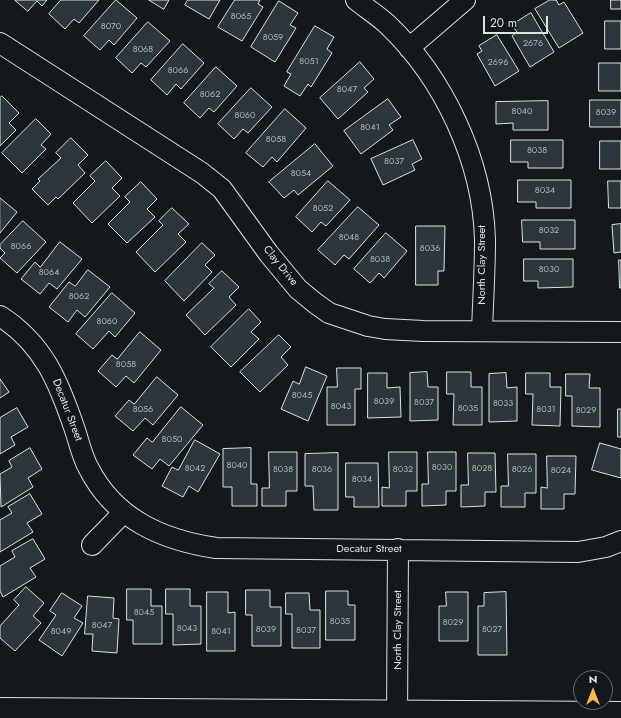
<!DOCTYPE html>
<html>
<head>
<meta charset="utf-8">
<style>
	body { margin:0 }
	#map { position:relative; width:621px; height:718px; overflow:hidden; background:#14181c; font-family:Jost,sans-serif }
	canvas { display:block }
	.north { position:absolute; left:573px; top:670px; width:40px; height:40px; box-sizing:border-box; background:#14181c; border:1px solid #626a69; border-radius:50%; rotate:0deg; font-size:11px; font-weight:700; line-height:16px; text-align:center; color:#d8e6dc }
	.north::after { content:''; display:block; margin:auto; width:14px; height:18px; background:#ffb74d; clip-path:polygon(50% 0,100% 100%,50% 72%,0 100%) }
	.scale { position:absolute; left:483px; top:16px; width:65px; height:18px; box-sizing:border-box; border:2px solid #d8e6dc; border-top:0; padding-left:5px; font-size:12px; line-height:14px; white-space:nowrap; color:#d8e6dc; -webkit-text-stroke:3px #14181c; paint-order:stroke }
</style>
</head>
<body>
<div id="map">
<canvas width="621" height="718"></canvas>
<div class="north">N</div>
<div class="scale">20 m</div>
</div>
<script>
const g = document.querySelector('canvas').getContext('2d');
g.lineJoin = 'round';
function fillPath(path, color) { g.fillStyle = color; g.fill(path, 'evenodd'); }
function trace(path, color, width, dash) { g.strokeStyle = color; g.lineWidth = width; g.lineCap = dash ? 'butt' : 'round'; g.setLineDash(dash || []); g.stroke(path); }
function write(font, color, halo, rows, align = 'center') {
  g.font = font + ' Jost,sans-serif'; g.lineWidth = 3; g.setLineDash([]); g.textBaseline = 'middle'; g.strokeStyle = halo; g.fillStyle = color; for (const [text, x, y, turn = 0] of rows) {
    g.save(); g.translate(x, y); g.rotate((+turn || 0) * Math.PI / 180); g.textAlign = isNaN(turn) ? turn : align; if (halo) g.strokeText(text, 0, 0); g.fillText(text, 0, 0); g.restore();
  }
}
const building = new Path2D(`
	M15 0H47L42 6 37 1 28 11Z
	M61 0H99L79 23 74 19 65 29 49 14Z
	M116 0 137 18 114 45 109 40 100 50 84 36Z
	M149 0H169L164 9Z
	M188 0H220L209 19 185 5Z
	M235 0H260L258 4 263 7 242 41 218 27Z
	M550 0H556L559 5 564 2 583 33 559 48 535 9Z
	M611 0H621V9H611Z
	M279 1 298 13 290 25 296 28 275 62 251 47Z
	M531 13 554 52 530 67 512 36 517 32 512 25Z
	M605 21H621V49H605Z
	M148 22 170 41 146 67 141 63 132 73 116 58Z
	M315 26 334 37 327 49 332 53 311 87 308 84 300 96 284 86 291 74 287 72Z
	M497 35 519 71 495 86 477 54 482 51 479 46Z
	M183 44 204 63 181 89 176 84 167 95 151 80Z
	M360 62 374 79 364 88 368 92 338 119 320 98Z
	M599 63H621V91H599Z
	M216 67 237 86 214 112 209 108 200 118 184 103Z
	M251 88 272 107 248 133 243 129 234 139 218 124Z
	M2 96 19 113 9 123 16 130 0 146V98Z
	M388 99 401 117 389 125 393 130 361 154 344 131Z
	M590 100H621V127H590Z
	M548 101V130H513V123L496 124V102Z
	M285 109 306 128 277 162 272 157 263 167 246 153Z
	M36 119 51 134 41 145 46 149 22 173 2 153Z
	M71 138 88 155 78 165 85 173 58 199 56 197 48 205 32 189 40 181 38 179 61 158 56 153Z
	M413 140 422 159 412 164 415 170 383 185 371 159Z
	M511 140H563V168H528V162H511Z
	M600 141H621V169H600Z
	M315 144 333 166 298 195 294 190 284 198 269 182Z
	M106 161 122 178 112 188 120 196 92 223 73 203 95 181 90 176Z
	M518 180H571V208H536V202H518Z
	M328 181 350 200 326 226 321 222 312 232 296 217Z
	M608 181H621V208H609Z
	M141 182 157 199 147 209 155 217 127 243 108 224 130 202 125 197Z
	M0 198 17 212 0 233Z
	M358 207 379 225 349 259 344 255 335 265 318 250Z
	M172 208 189 224 178 234 186 242 155 272 136 252 163 225 159 221Z
	M522 220H575V249H540V242H523Z
	M23 221 46 242 17 273 0 258 5 253 0 248V245Z
	M621 224V252L614 253 612 225Z
	M416 226H445L444 271H438V285H416Z
	M386 233 407 251 384 278 379 273 370 283 354 269Z
	M60 242 82 259 57 289 49 283 40 294 21 279 35 262 40 267Z
	M202 243 215 255 205 265 212 272 184 301 165 281Z
	M524 259H573V287L538 288V281H524Z
	M619 260H621V288H620Z
	M88 270 110 287 85 317 77 310 68 322 49 307 69 282 75 286Z
	M222 271 239 287 229 297 236 305 205 335 186 315 214 288 209 284Z
	M112 293 135 313 115 337 109 331 93 349 76 334Z
	M249 309 261 322 251 332 259 339 231 367 211 347Z
	M140 332 161 350 134 383 126 376 116 387 98 371 112 355 117 359Z
	M279 335 291 347 281 357 288 365 260 392 240 372Z
	M306 367 327 376 308 421 281 409 293 381 299 384Z
	M337 368H361V389H355V425H327V387H337Z
	M427 372 428 387H438V420L410 421V373Z
	M447 372H471V387H482V425H453L454 394H447Z
	M368 373H387V388L400 387 401 417 368 418Z
	M506 373 507 388 517 387V421L489 422V374Z
	M526 373H550V387H561L560 426 532 425 533 394H526Z
	M566 374H590L589 388H600V427L572 426V396H566Z
	M157 377 178 395 153 425 145 418 133 431 115 416 129 400 134 404Z
	M0 379 9 392 0 398Z
	M181 407 203 425 169 466 160 459 152 469 133 455 147 438 152 442Z
	M17 408 28 427 11 437 15 445 0 454V418Z
	M618 409H621V437H618Z
	M195 440 220 454 198 492 189 486 183 497 162 486 172 467 178 470Z
	M600 443 621 449V478L592 470Z
	M30 448 42 469 28 478 33 487 1 507 0 474 12 467 9 461Z
	M251 448V484H257V506H232V487H223V449Z
	M269 452H297V491H286V506H262V488H269Z
	M389 452H417V491H406V506H382V487L389 488Z
	M428 452H456V491H446V505L422 506V484H428Z
	M338 453V510H314L313 486H305V454Z
	M468 453H495L496 492H485V506L461 507V485H468Z
	M508 454H536V493H525V507H501V486H508Z
	M547 456H576L575 494H564V509H541V487L547 488Z
	M346 463H378L379 507H354V497H346Z
	M30 494 42 514 27 523 33 532 0 552V520L12 513 8 507Z
	M33 539 45 559 30 568 36 577 3 597 0 591V566L15 557 12 551Z
	M26 587 44 603 33 616 41 623 15 651 0 638V626L19 605 14 600Z
	M127 589H151V606H162V644H133V620H127Z
	M166 589H190V606H201V644L173 645V614H166Z
	M246 590H270V607H281V646H252V615H246Z
	M326 591H348V605H355V640H326Z
	M207 592H228V613L235 612V651H207Z
	M446 592H468V641H439V606H446Z
	M506 592 507 655H478V606H484V593Z
	M62 593 82 606 74 618 83 623 62 656 39 640 56 615 50 611Z
	M286 593H309L310 610H320V648H292V614H286Z
	M88 596 114 598 113 618 119 619 117 653 92 651 93 634H85Z`);
fillPath(building, '#2c363c');
trace(building, '#d8e6dc', 1);
const minor = new Path2D(`
	M356 0C366 8 377 15 387 24 444 78 483 161 485 240 485 270 483 301 482 331
	M0 43 202 173 222 189 269 254 298 289 315 303 329 313 368 326 385 329 423 331 621 332
	M409 48 465 0
	M0 316C44 344 59 383 75 430 79 442 82 456 88 467 114 519 162 540 216 548L578 552 606 547 621 541
	M92 545 124 512
	M397 718 398 549`);
const tertiary = new Path2D(`
	M0 709 621 713`);
trace(minor, '#d8e6dc', 22);
trace(tertiary, '#d8e6dc', 24);
trace(minor, '#14181c', 20);
trace(tertiary, '#14181c', 22);
write('9px', '#adbab4', null, [
	["8065",241,17],
	["8070",111,27],
	["8059",273,38],
	["2676",533,44],
	["8068",143,50],
	["8051",309,62],
	["2696",498,63],
	["8066",178,71],
	["8047",347,90],
	["8062",210,95],
	["8040",522,112],
	["8039",606,113],
	["8060",245,116],
	["8041",370,128],
	["8058",276,140],
	["8038",537,151],
	["8037",394,162],
	["8054",301,174],
	["8034",545,191],
	["8052",323,209],
	["8032",549,231],
	["8048",349,238],
	["8066",21,247],
	["8036",430,249],
	["8038",380,260],
	["8030",549,270],
	["8064",49,273],
	["8062",79,297],
	["8060",107,322],
	["8058",126,365],
	["8045",302,396],
	["8039",384,402],
	["8037",424,403],
	["8033",503,404],
	["8043",341,407],
	["8035",468,409],
	["8056",143,410],
	["8031",546,410],
	["8029",586,411],
	["8050",172,440],
	["8040",237,466],
	["8030",442,468],
	["8042",195,469],
	["8028",482,469],
	["8038",283,470],
	["8036",322,470],
	["8032",403,470],
	["8026",522,470],
	["8024",561,471],
	["8034",362,480],
	["8045",144,613],
	["8035",340,622],
	["8029",453,623],
	["8047",102,626],
	["8043",187,629],
	["8039",266,630],
	["8027",492,630],
	["8037",306,631],
	["8049",61,632],
	["8041",221,632]
]);
write('11px', '#d8e6dc', '#14181c', [
	["North Clay Street",482,265,-90],
	["Clay Drive",280,266,51],
	["Decatur Street",67,410,69],
	["Decatur Street",369,549],
	["North Clay Street",398,630,-90]
]);
</script>
</body>
</html>
